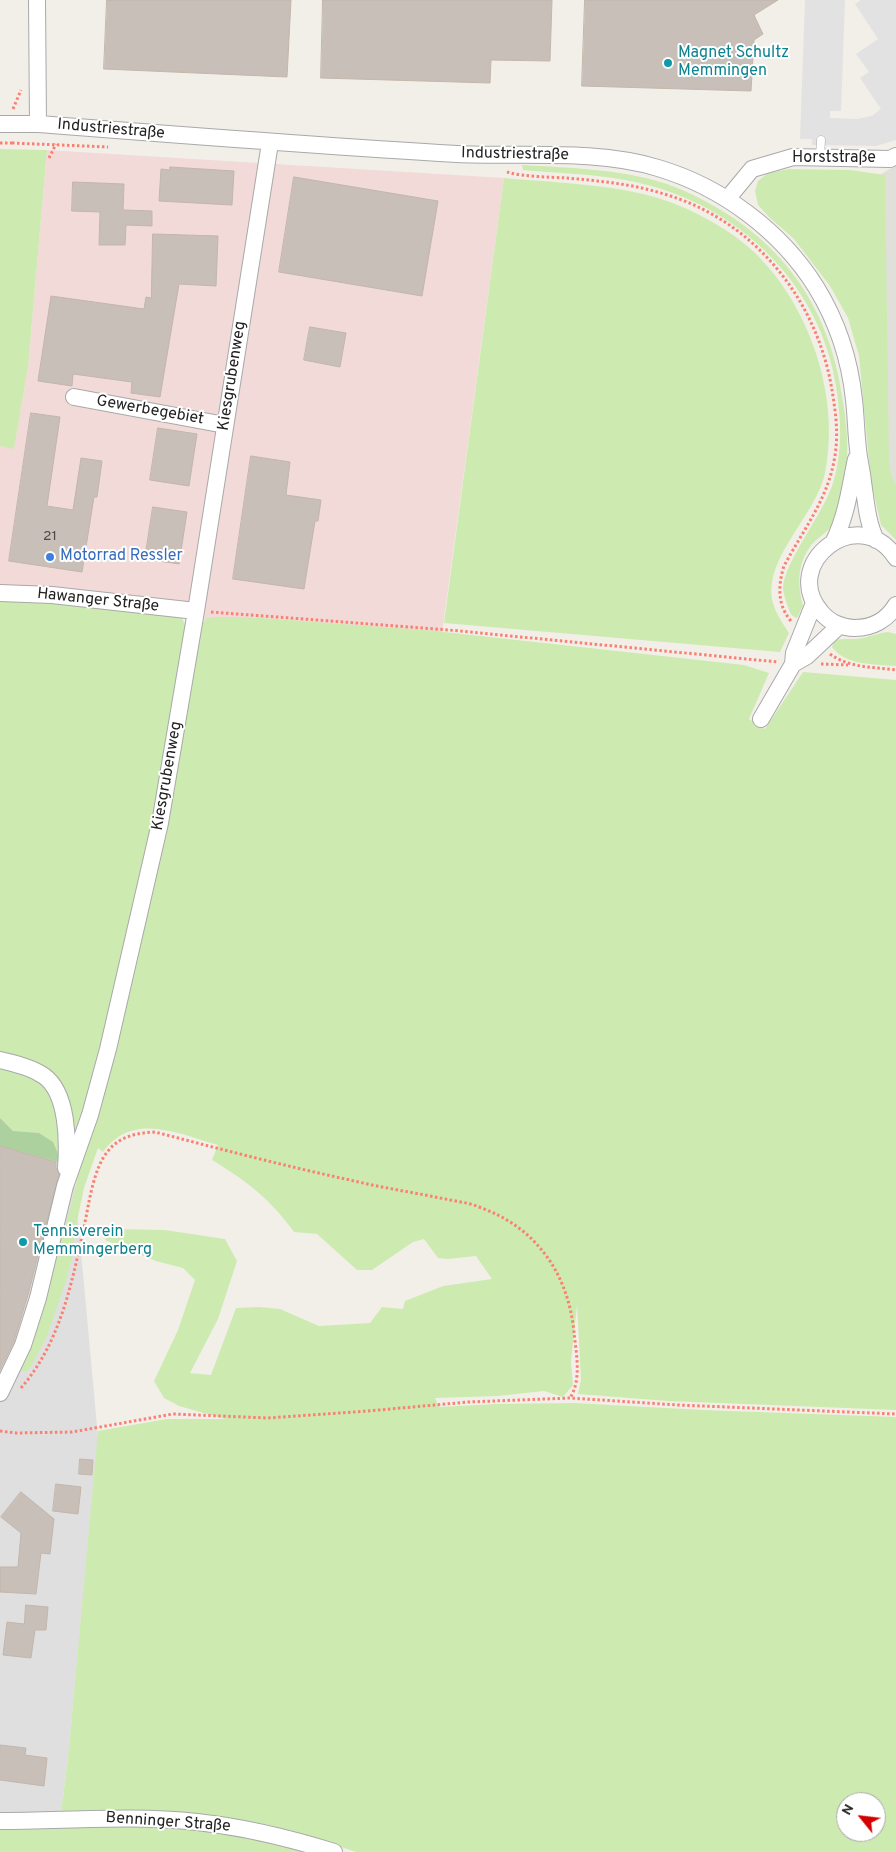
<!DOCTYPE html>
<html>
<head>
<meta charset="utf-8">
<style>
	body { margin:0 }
	#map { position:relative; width:896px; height:1852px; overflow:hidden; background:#f2efe9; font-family:Overpass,sans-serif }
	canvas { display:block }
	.north { position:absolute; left:836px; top:1792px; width:50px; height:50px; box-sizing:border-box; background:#fff; border:1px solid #a7a7a7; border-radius:50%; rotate:299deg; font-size:14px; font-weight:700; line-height:20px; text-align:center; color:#222 }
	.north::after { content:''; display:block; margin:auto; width:18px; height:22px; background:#d40000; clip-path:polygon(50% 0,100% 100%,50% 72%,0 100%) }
</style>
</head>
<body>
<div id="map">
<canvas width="896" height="1852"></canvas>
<div class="north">N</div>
</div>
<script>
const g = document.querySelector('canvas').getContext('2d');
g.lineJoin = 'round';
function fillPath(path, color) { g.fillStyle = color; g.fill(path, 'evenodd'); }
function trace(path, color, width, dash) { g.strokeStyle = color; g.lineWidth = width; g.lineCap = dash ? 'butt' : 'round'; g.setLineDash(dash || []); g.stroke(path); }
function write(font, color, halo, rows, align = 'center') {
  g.font = font + ' Overpass,sans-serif'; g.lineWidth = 4; g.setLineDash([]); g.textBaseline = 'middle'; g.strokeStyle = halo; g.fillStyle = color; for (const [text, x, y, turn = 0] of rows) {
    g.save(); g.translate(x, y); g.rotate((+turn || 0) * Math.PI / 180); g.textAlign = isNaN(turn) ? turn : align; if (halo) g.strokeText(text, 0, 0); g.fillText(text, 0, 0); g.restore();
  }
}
fillPath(new Path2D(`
	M0 1051 64 1067 98 1437 68 1758 61 1813 0 1826Z`), '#e0dfdf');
fillPath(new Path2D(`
	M47 150 504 178 442 633 248 617H214L205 620 182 618 175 616 0 599V446L14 448 28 367Z`), '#f2dad9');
fillPath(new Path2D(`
	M896 165V493L886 474 880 175Z`), '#e1dfda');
fillPath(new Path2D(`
	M0 149 47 150 28 367 14 449 0 446Z
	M522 165C571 168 629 169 675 187 772 227 829 297 843 402 848 431 849 462 844 492 843 499 835 522 831 527 826 533 819 537 814 542 797 561 797 583 803 606L797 618C791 616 790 613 788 607 786 602 784 595 783 589 783 563 824 513 833 483 843 450 841 419 836 386 821 288 744 211 651 186 610 174 565 174 523 170Z
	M789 169 850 170 885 175 889 463 892 478 896 485V540L881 525 871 482 859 356 848 318 830 286 794 239 769 217 758 205 755 191 758 181 768 173Z
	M504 178C557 183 626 184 675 204 703 215 731 231 753 251 809 304 841 396 825 473 816 516 762 559 773 603 776 614 783 624 789 633L780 652 444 623Z
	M0 599 65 603 175 616 182 618 187 629 160 795 91 1090 73 1141 64 1093 0 1056Z
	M214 617H248L435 631 744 665 769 673 749 719 765 729 803 672 896 680V1410L668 1401 578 1394 581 1380 577 1305 571 1362 573 1385 563 1397 544 1391 498 1396 435 1398 439 1407 497 1404 574 1403 703 1410 896 1417V1852H357L270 1825 206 1815 172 1812 99 1811 61 1813 68 1758 98 1431 167 1419H225L179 1406 164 1398 154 1381 178 1330 195 1280 183 1268 156 1261 105 1240 110 1229 165 1230 225 1239 237 1261 218 1319 190 1373 211 1375 236 1308 259 1307 280 1309 319 1326 370 1323 382 1307 403 1309 405 1301 443 1286 492 1279 476 1256 448 1259 438 1258 424 1239 413 1242 372 1270H357L317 1234 294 1232C269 1198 248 1182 212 1160L218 1145C178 1134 133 1111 103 1152L98 1148 84 1188 76 1226 72 1258 66 1281 47 1336 31 1367 26 1372 21 1371 42 1315 73 1197 201 624 207 618ZM846 1802H876V1832H846Z
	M888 632 896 634V666C874 664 846 666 832 647L834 640C844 638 853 640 863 638 872 636 879 633 888 632Z
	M0 1065 28 1072 55 1098 62 1163 39 1133 13 1131 0 1118Z
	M0 1826C65 1828 130 1824 194 1830 232 1833 270 1841 306 1852H0Z`), '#cdebb0');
fillPath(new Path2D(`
	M0 1118 13 1131 39 1133 53 1142 62 1163 0 1146Z`), '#add19e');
fillPath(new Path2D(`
	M805 0H845L841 111H830V118L857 119 872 116 881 109 860 78 869 72 856 54 878 39 855 4 861 0H896V140L876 146 812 145V139H800Z`), '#e2e2e2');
const building = new Path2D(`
	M107 0H291L287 77 104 69Z
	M323 0H552L550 61 491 60 490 83 321 78Z
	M585 0H778L754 15 763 34 754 40 751 91 582 86Z
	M170 167 234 171 232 205 159 201 161 169 170 170Z
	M294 177 438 201 422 296 279 272Z
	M73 182 124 184 123 210 152 211V226L126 225 125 245H99L100 212 72 211Z
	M153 234 218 236 216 286 179 284 160 397 131 393 132 382 73 374 72 386 38 381 51 296 144 309 146 297 151 298Z
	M310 327 346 333 340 367 304 360Z
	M31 413 60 417 47 506 73 510 81 458 102 461 97 497H94L82 572 9 561Z
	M158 428 197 434 189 486 150 480Z
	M251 456 290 462 286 495 321 500 318 521H315L304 589 233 579Z
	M153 507 187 512 179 564 145 559Z
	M0 1146 56 1162V1168L59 1174 28 1295 14 1341 0 1370Z
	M80 1459 93 1460 92 1475 79 1474Z
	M56 1484 81 1487 78 1514 53 1511Z
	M21 1492 54 1519 50 1554 41 1553 36 1594 0 1592V1567H18L21 1533 1 1517Z
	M26 1605 48 1607 46 1630H35L31 1658 3 1655 7 1622 24 1624Z
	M0 1745 26 1748 25 1755 47 1758 44 1786 0 1780Z`);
fillPath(building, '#c7bfb8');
trace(building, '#c4b6ab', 1);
const lane = new Path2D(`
	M820 157 821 140`);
const street = new Path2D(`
	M37 0 38 124
	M0 124H38C178 135 317 146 457 154 521 157 597 149 658 168 722 187 781 231 816 287 837 321 850 361 854 400 856 417 856 433 858 449 859 460 862 471 863 482 866 501 867 522 876 540
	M728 198 752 169 793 157 890 159 896 156
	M74 397 225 425
	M834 541C847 514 850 487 856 459
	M896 558C859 501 779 564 821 612 829 622 842 628 855 628 872 628 887 620 896 605
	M0 593 52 595 196 611
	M793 664 807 656 840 625
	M761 719 793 664 794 653 814 603
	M0 1060C15 1064 31 1067 44 1076 68 1093 68 1142 66 1168
	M0 1393 23 1345 38 1298 65 1186 90 1115 108 1049 160 823 196 611 270 143
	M0 1821C66 1821 132 1815 197 1822 244 1827 289 1838 334 1852`);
trace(lane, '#a9a9a9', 9);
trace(street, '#a9a9a9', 18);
trace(new Path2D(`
	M13 109 21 90
	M0 143H12V141
	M12 143 108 147
	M49 158 56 144
	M507 172C524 177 549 177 567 178 600 181 633 184 664 194 754 220 817 299 832 390 836 414 839 437 834 461 827 500 802 532 784 566 778 585 777 605 791 621
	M211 612 449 630 778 662
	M830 654C849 668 873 667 896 670
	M821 664 848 665
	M21 1388C60 1343 72 1283 84 1227 89 1204 93 1169 108 1151 120 1136 137 1133 155 1132 220 1149 285 1166 350 1180 383 1188 417 1193 450 1200 460 1202 470 1203 479 1207 536 1227 568 1273 574 1332 576 1353 582 1379 570 1398
	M0 1431 16 1433 72 1432 173 1414 268 1418 368 1411 468 1402 570 1398 678 1405 896 1414`), '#fa8072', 3, [2.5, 2.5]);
trace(lane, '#fff', 8);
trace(street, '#fff', 16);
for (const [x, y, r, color] of [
	[668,63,5,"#0f9aa8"],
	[50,557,5,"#3f7fe0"],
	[23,1242,5,"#0f9aa8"]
]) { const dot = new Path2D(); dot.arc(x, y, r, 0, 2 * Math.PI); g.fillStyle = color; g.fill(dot); trace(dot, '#fff', 2); }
write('14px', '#4b4948', null, [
	["21",50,537]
]);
write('16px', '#0d838f', '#fff', [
	["Magnet Schultz",678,54],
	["Memmingen",678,72],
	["Tennisverein",33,1233],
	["Memmingerberg",33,1251]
], 'left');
write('16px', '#222', '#fff', [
	["Industriestraße",111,130,5],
	["Industriestraße",515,155,1],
	["Horststraße",834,159],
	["Kiesgrubenweg",233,376,-81],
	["Gewerbegebiet",150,411,10],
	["Hawanger Straße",98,601,6],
	["Kiesgrubenweg",168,776,-80],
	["Benninger Straße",168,1823,4]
]);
write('16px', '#366cbe', '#fff', [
	["Motorrad Ressler",60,557]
], 'left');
</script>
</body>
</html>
